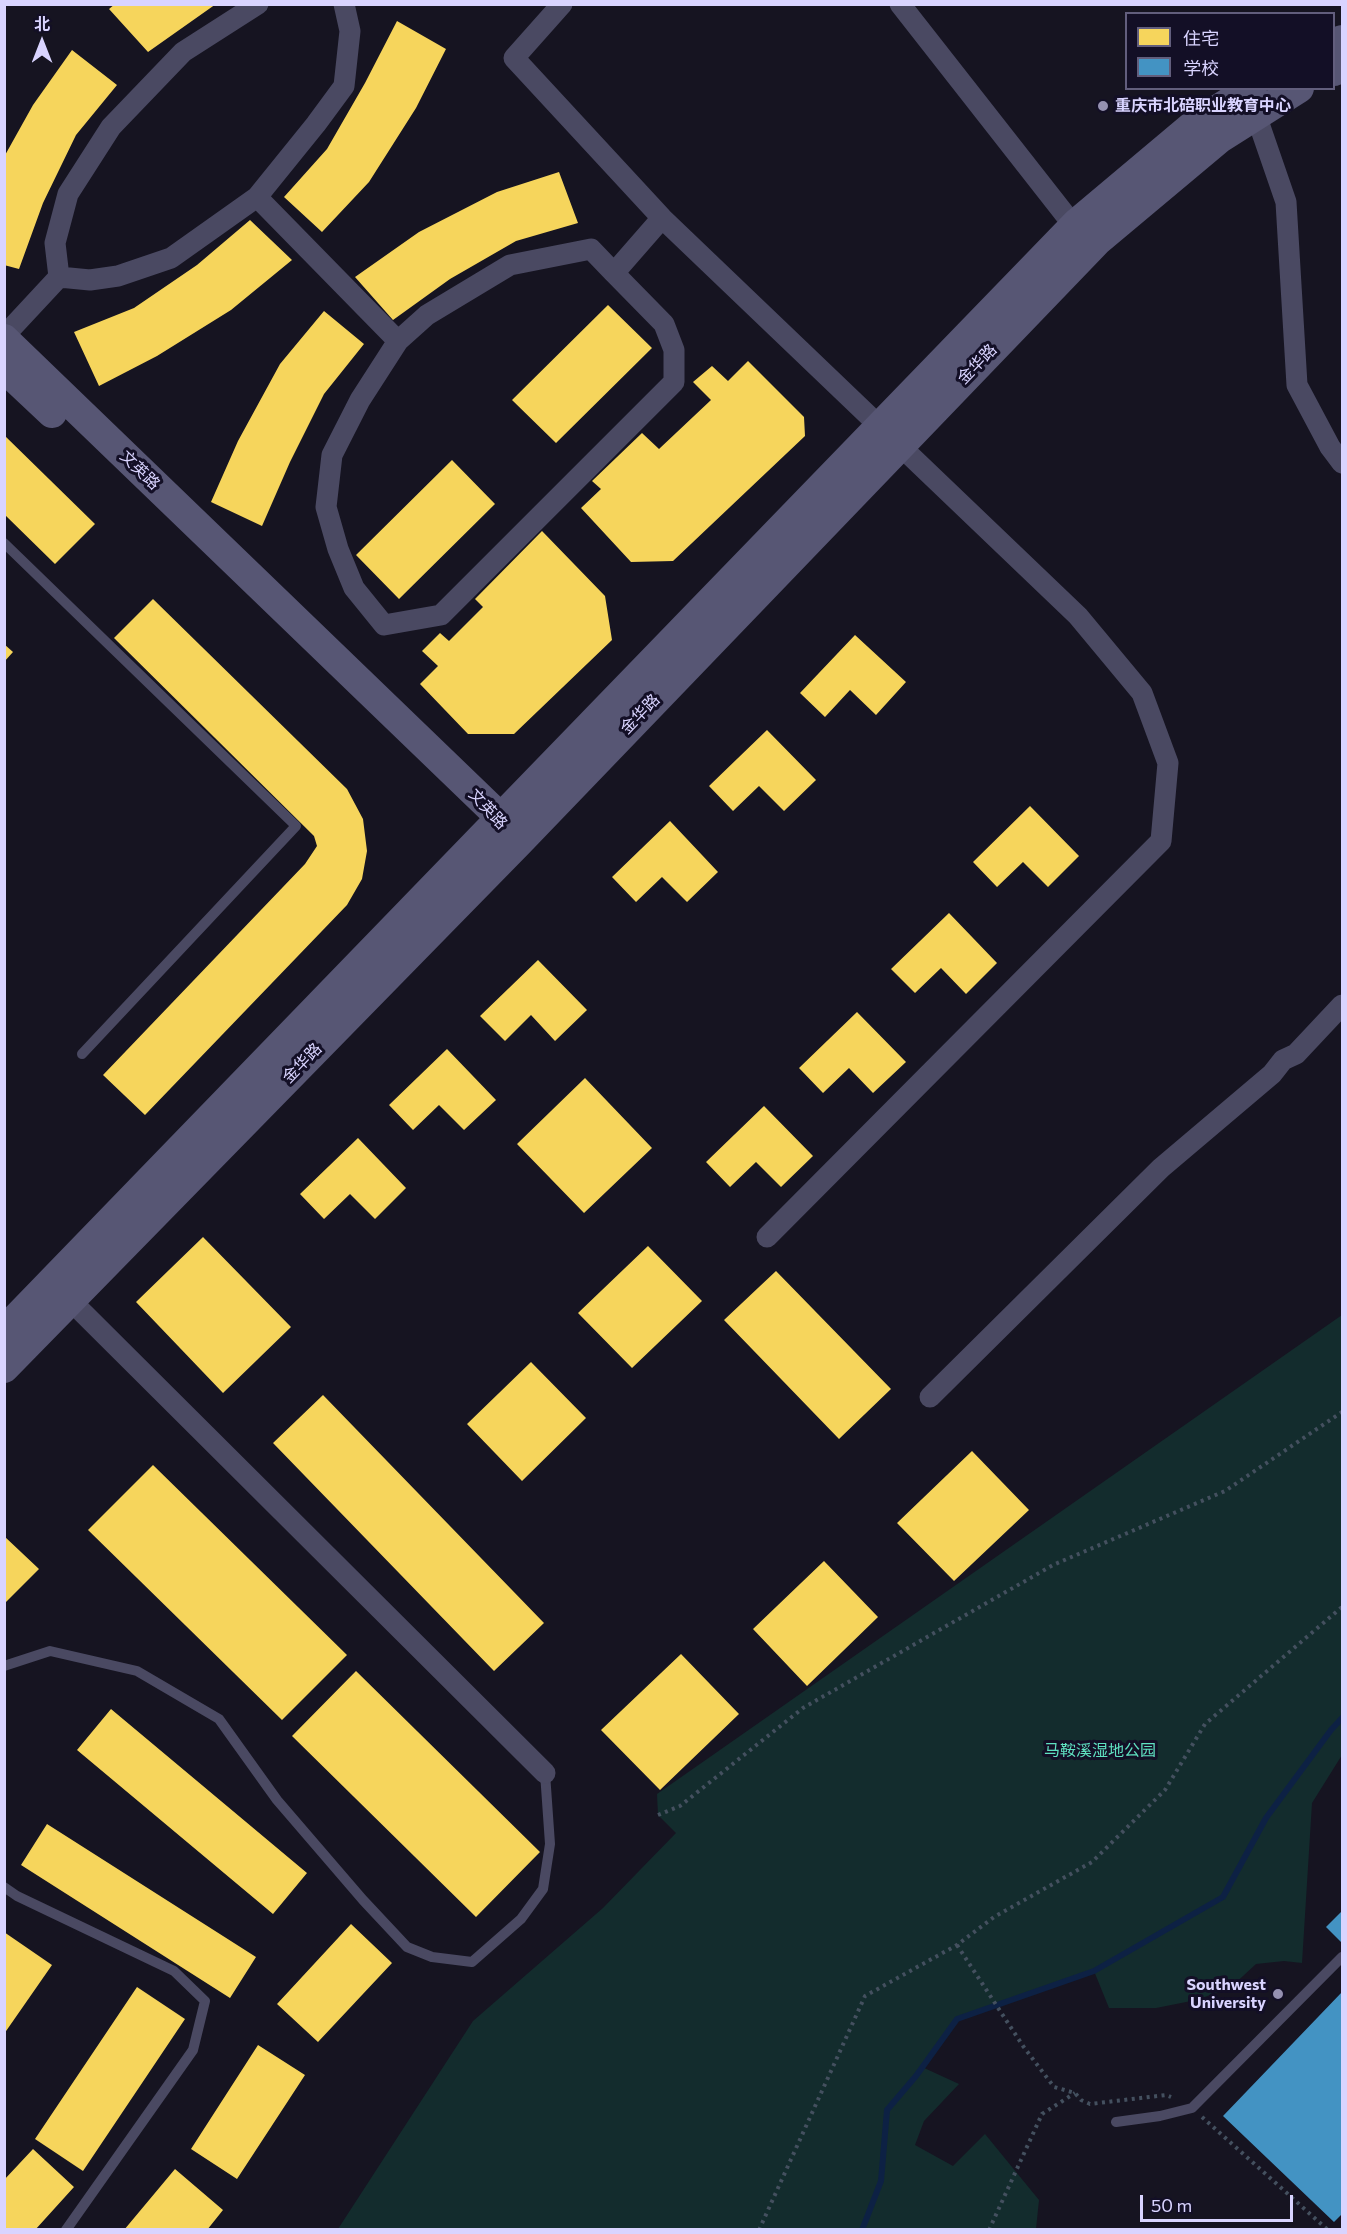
<!DOCTYPE html>
<html>
<head>
<meta charset="utf-8">
<style>
	body { margin:0 }
	#map { position:relative; width:1347px; height:2234px; overflow:hidden; background:#161421; font-family:Commissioner,"Noto Sans SC",sans-serif }
	canvas { display:block }
	.frame { position:absolute; inset:0; border:6px solid #d9d4ff; pointer-events:none }
	.legend { position:absolute; left:1125px; top:12px; width:210px; height:78px; box-sizing:border-box; background:#130f26; border:2px solid #625e7d; margin:0; padding:8px 10px; list-style:none; font-size:18px; color:#d9d4ff }
	.legend li { display:flex; align-items:center; gap:12px; height:30px }
	.legend b { width:30px; border:2px solid #625e7d }
	.north { position:absolute; left:12px; top:12px; width:60px; height:60px; -webkit-text-stroke:4px #130f26; paint-order:stroke; rotate:0deg; font-size:16px; font-weight:700; line-height:24px; text-align:center; color:#d9d4ff }
	.north::after { content:''; display:block; margin:auto; width:21px; height:27px; background:#d9d4ff; clip-path:polygon(50% 0,100% 100%,50% 72%,0 100%) }
	.scale { position:absolute; left:1140px; top:2195px; width:153px; height:27px; box-sizing:border-box; border:3px solid #d9d4ff; border-top:0; padding-left:8px; font-size:18px; line-height:21px; white-space:nowrap; color:#d9d4ff; -webkit-text-stroke:4px #130f26; paint-order:stroke }
</style>
</head>
<body>
<div id="map">
<canvas width="1347" height="2234"></canvas>
<div class="frame"></div>
<ul class="legend">
<li><b style="height:16px;background:#f6d55c"></b>住宅</li>
<li><b style="height:16px;background:#4393c3"></b>学校</li>
</ul>
<div class="north">北</div>
<div class="scale">50 m</div>
</div>
<script>
const g = document.querySelector('canvas').getContext('2d');
g.lineJoin = 'round';
function fillPath(path, color) { g.fillStyle = color; g.fill(path, 'evenodd'); }
function trace(path, color, width, dash) { g.strokeStyle = color; g.lineWidth = width; g.lineCap = dash ? 'butt' : 'round'; g.setLineDash(dash || []); g.stroke(path); }
function write(font, color, halo, rows, align = 'center') {
  g.font = font + ' Commissioner,"Noto Sans SC",sans-serif'; g.lineWidth = 6; g.setLineDash([]); g.textBaseline = 'middle'; g.strokeStyle = halo; g.fillStyle = color; for (const [text, x, y, turn = 0] of rows) {
    g.save(); g.translate(x, y); g.rotate((+turn || 0) * Math.PI / 180); g.textAlign = isNaN(turn) ? turn : align; if (halo) g.strokeText(text, 0, 0); g.fillText(text, 0, 0); g.restore();
  }
}
fillPath(new Path2D(`
	M1342 1315V1755L1312 1803 1302 1963 1284 1961 1256 1964 1230 1988 1196 2000 1156 2008H1109L1094 1971 957 2019 922 2067 959 2084 924 2121 915 2145 953 2166 985 2134 1039 2200 1036 2229H338L473 2021 603 1908 676 1833 658 1815 657 1794Z`), '#132c2d');
fillPath(new Path2D(`
	M115 4H216L148 52 109 9Z
	M397 21 446 49 416 108 369 182 322 232 284 197 327 149 365 83Z
	M72 50 117 85 76 135 43 203 19 269 4 265V157L33 105Z
	M559 172 578 223 516 241 450 279 393 320 355 277 419 232 497 192Z
	M250 220 292 260 231 310 157 356 99 386 74 332 134 308 197 265Z
	M608 305 652 348 556 443 512 400Z
	M324 311 364 344 324 394 290 462 262 526 211 502 238 441 280 364Z
	M748 361 804 417 805 436 673 561 631 562 581 508 601 489 592 481 642 433 659 449 711 400 693 382 712 366 728 381Z
	M4 435 95 524 55 564 4 514Z
	M452 460 495 504 399 599 356 555Z
	M542 531 605 596 612 640 514 734H468L420 684 438 666 422 651 440 633 449 641 483 607 475 599Z
	M153 599 347 789 363 819 367 851 362 879 347 905 145 1115 103 1075 305 864 317 846 314 836 114 638Z
	M855 635 906 682 876 715 850 690 825 717 800 693Z
	M4 644 13 652 4 662Z
	M767 730 816 780 784 811 759 786 733 811 709 786Z
	M1030 806 1079 856 1048 887 1023 862 997 887 973 862Z
	M670 821 718 872 687 902 662 877 636 902 612 877Z
	M949 913 997 963 966 994 941 968 915 993 891 969Z
	M538 960 587 1010 555 1041 531 1015 505 1041 480 1016Z
	M857 1012 906 1062 873 1093 849 1068 823 1093 799 1068Z
	M447 1049 496 1100 464 1130 439 1105 413 1130 389 1105Z
	M585 1078 652 1148 584 1213 517 1144Z
	M764 1106 813 1156 781 1187 756 1162 730 1187 706 1162Z
	M358 1138 406 1188 375 1219 350 1194 324 1219 300 1194Z
	M203 1237 291 1327 223 1393 136 1302Z
	M648 1246 702 1301 632 1368 578 1313Z
	M776 1271 891 1389 839 1439 724 1320Z
	M531 1362 586 1418 522 1481 467 1424Z
	M323 1395 544 1623 494 1671 273 1443Z
	M972 1451 1029 1510 954 1581 897 1523Z
	M153 1465 347 1655 282 1720 88 1530Z
	M4 1536 39 1569 4 1604Z
	M824 1561 878 1617 807 1686 753 1629Z
	M681 1654 739 1714 660 1790 601 1730Z
	M356 1671 540 1852 476 1917 292 1736Z
	M111 1709 307 1873 273 1914 77 1750Z
	M47 1824 256 1957 230 1998 21 1865Z
	M351 1924 392 1963 318 2042 277 2004Z
	M4 1932 52 1965 4 2034Z
	M137 1987 185 2019 83 2171 35 2139Z
	M258 2045 305 2075 237 2179 191 2149Z
	M33 2149 74 2187 35 2230H4V2180Z
	M175 2169 223 2210 207 2230H124Z`), '#f6d55c');
fillPath(new Path2D(`
	M1342 1911V1943L1326 1927Z
	M1342 1992V2214L1334 2222 1223 2116Z`), '#4393c3');
trace(new Path2D(`
	M862 2230 881 2181 887 2110 916 2076 957 2019 1094 1971 1223 1897 1266 1818 1331 1730 1342 1718`), '#0d2144', 6);
trace(new Path2D(`
	M658 1815 680 1806 803 1708 1053 1565 1225 1491 1342 1412
	M957 1945 1023 2046 1054 2087 1075 2093 1081 2100 1090 2104 1166 2095 1171 2097
	M1202 2117 1328 2230
	M759 2230 865 1996 957 1945 994 1917 1092 1862 1165 1790 1205 1724 1342 1607
	M989 2230 1042 2114 1075 2093`), '#44505f', 4, [3, 4.5]);
trace(new Path2D(`
	M4 543 296 826 82 1054
	M4 1666 50 1651 137 1671 219 1719 277 1800 363 1900 407 1947 432 1957 472 1962 521 1919 543 1889 550 1844 545 1773
	M4 1887 17 1896 174 1971 205 2001 193 2050 66 2230
	M1116 2122 1160 2116 1192 2108 1342 1957`), '#4a4962', 10);
trace(new Path2D(`
	M562 4 514 58 662 218 1078 616 1142 693 1168 763 1161 841 767 1237
	M900 4 1074 226
	M1256 115 1286 202 1297 385 1330 447 1342 463
	M257 197 398 341
	M614 273 664 324 674 350V382L441 615 384 625 354 588 338 549 326 507 332 455 360 400 398 341 427 315 510 265 591 249 614 273 662 218
	M59 277 90 280 118 276 171 258 257 197 316 124 344 86 350 31 344 4
	M4 336 59 277 55 243 68 194 111 127 183 52 258 4
	M61 1291 545 1773
	M930 1397 1161 1168 1272 1074 1283 1060 1296 1054 1342 1005`), '#4a4962', 21);
trace(new Path2D(`
	M1334 44 1342 40
	M1334 71 1342 67
	M4 339 502 819 513 835
	M4 368 52 413
	M4 1331 1077 223 1196 123 1252 88
	M4 1368 518 843 1097 241 1220 138 1299 88`), '#575674', 30);
for (const [x, y, r, color] of [
	[1103,106,6,"#9591b1"],
	[1278,1994,6,"#9591b1"]
]) { const dot = new Path2D(); dot.arc(x, y, r, 0, 2 * Math.PI); g.fillStyle = color; g.fill(dot); trace(dot, '#130f26', 2); }
write('bold 16px', '#d9d4ff', '#130f26', [
	["重庆市北碚职业教育中心",1115,106],
	["Southwest",1266,1985,"right"],
	["University",1266,2003,"right"]
], 'left');
write('16px', '#d9d4ff', '#130f26', [
	["金华路",977,364,-46],
	["文英路",140,470,44],
	["金华路",640,714,-46],
	["文英路",488,809,47],
	["金华路",302,1063,-46]
]);
write('16px', '#5fe0c0', '#130f26', [
	["马鞍溪湿地公园",1100,1751]
]);
</script>
</body>
</html>
